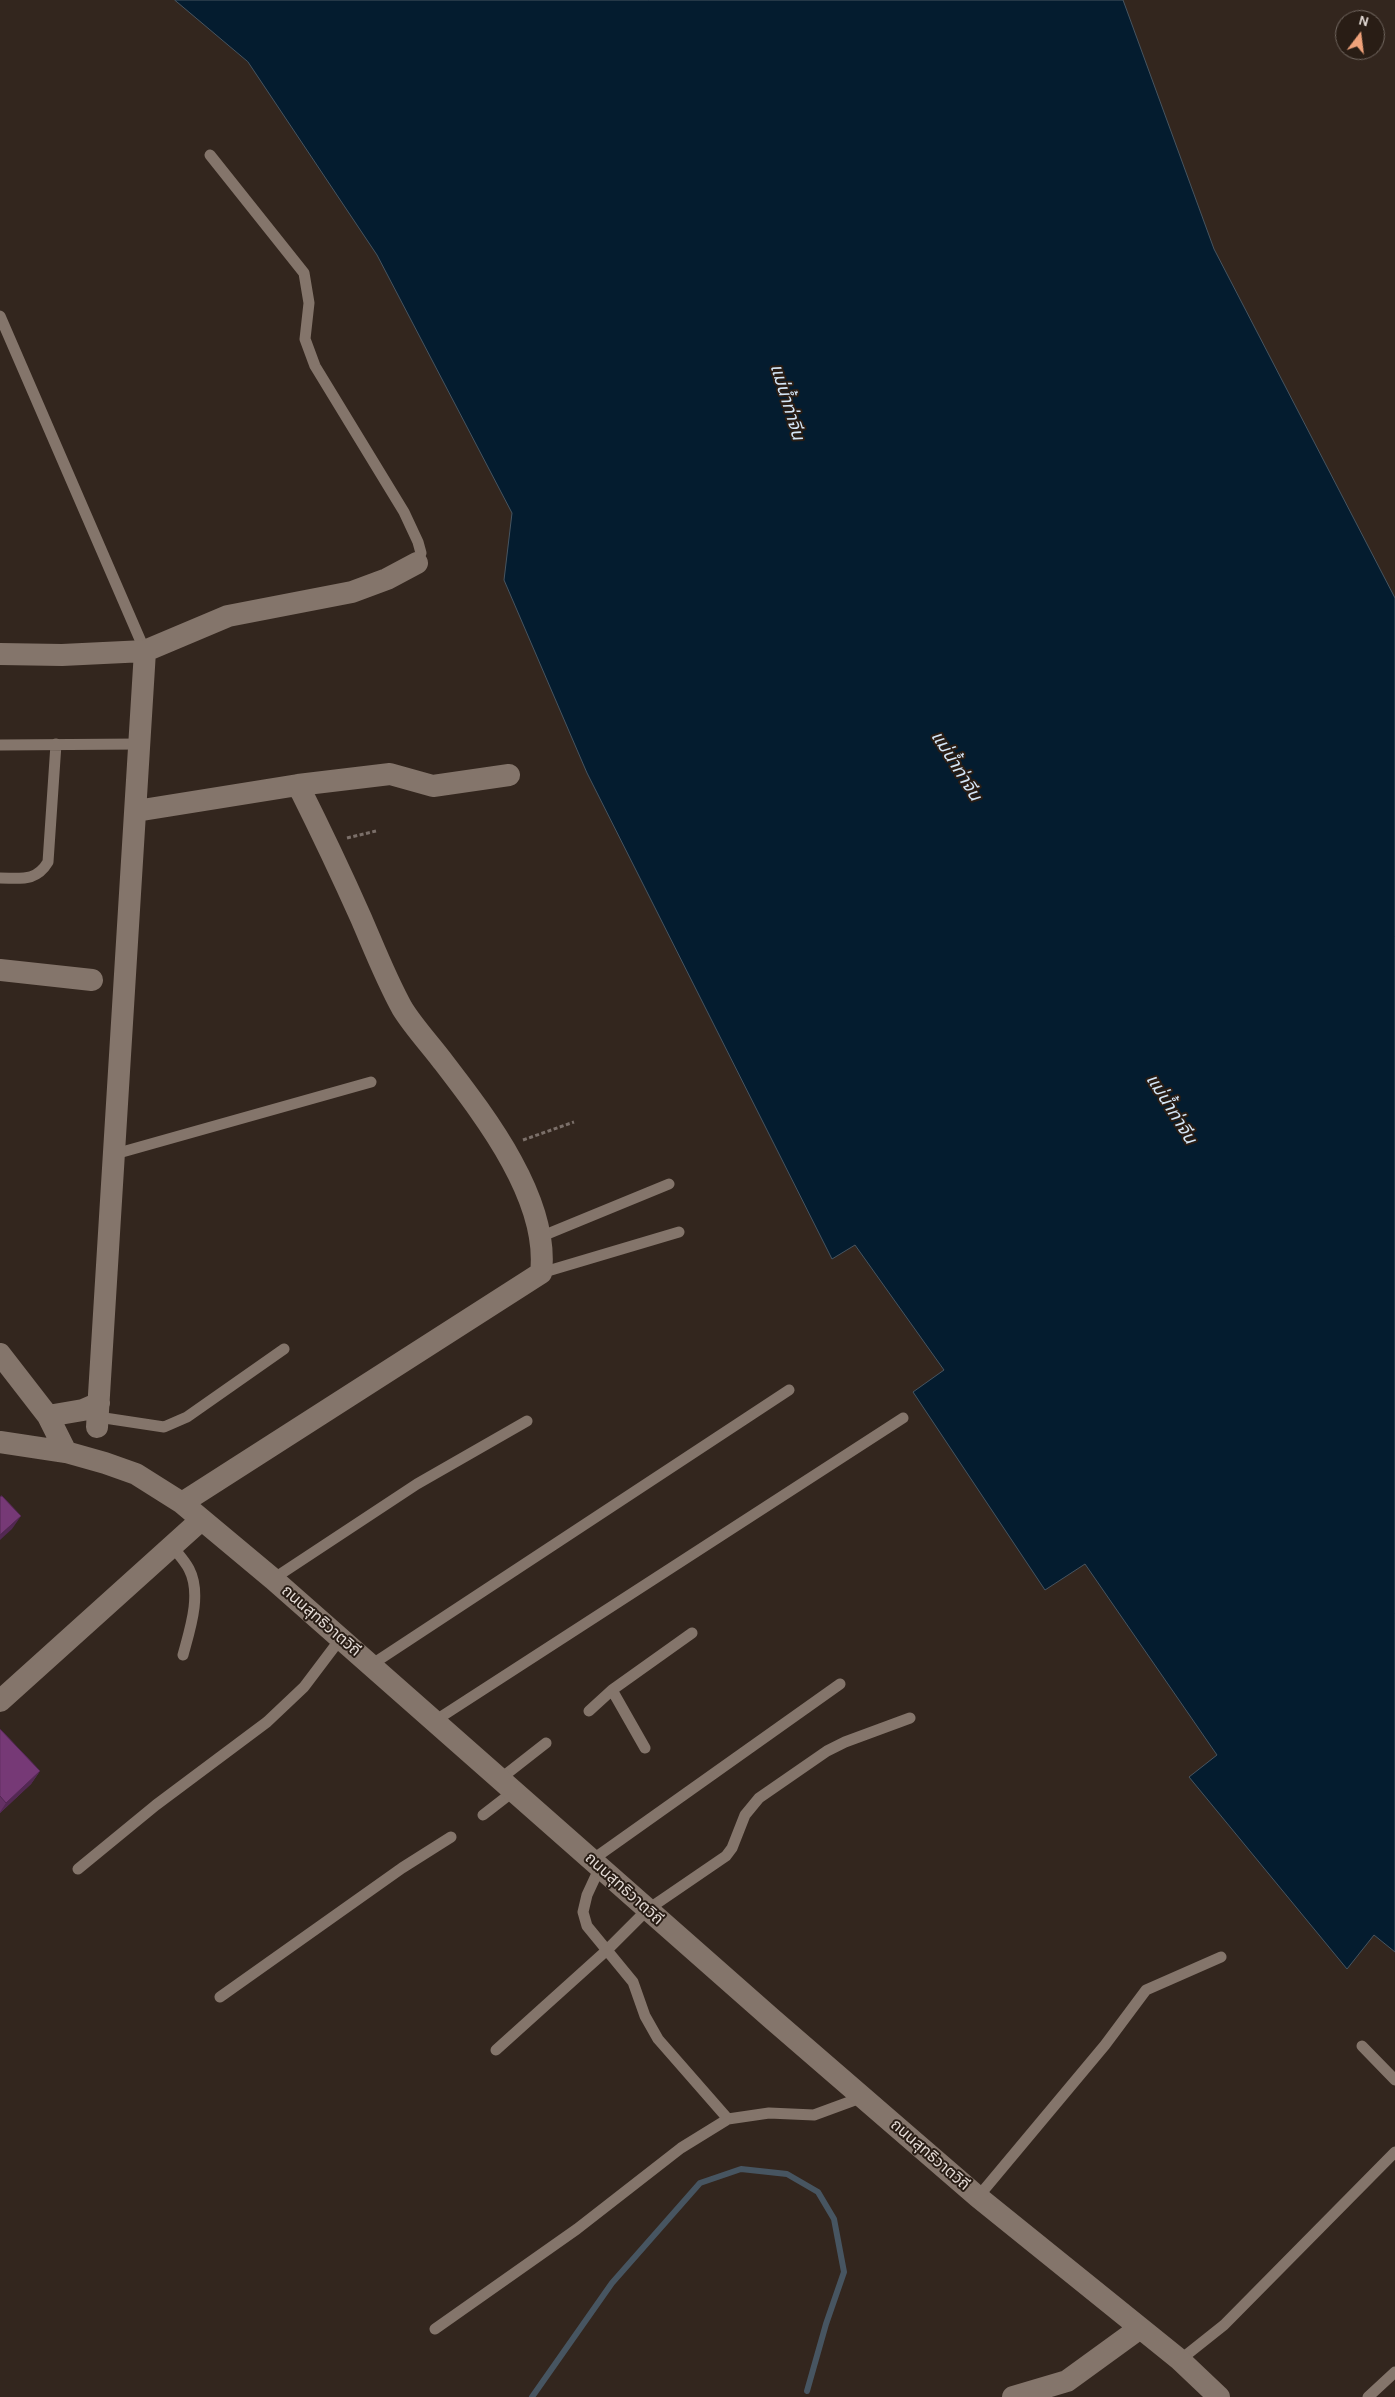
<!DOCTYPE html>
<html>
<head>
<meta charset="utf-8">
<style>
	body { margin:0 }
	#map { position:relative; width:1395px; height:2397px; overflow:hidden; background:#33261e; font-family:Karla,sans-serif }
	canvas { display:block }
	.north { position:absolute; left:1335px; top:10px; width:50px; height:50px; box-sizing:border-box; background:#291d15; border:1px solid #736962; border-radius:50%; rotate:15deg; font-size:14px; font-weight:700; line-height:20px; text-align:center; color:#e3dad5 }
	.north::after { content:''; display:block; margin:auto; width:18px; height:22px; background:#f0a27a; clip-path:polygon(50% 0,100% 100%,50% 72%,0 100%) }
</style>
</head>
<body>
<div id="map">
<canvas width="1395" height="2397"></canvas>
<div class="north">N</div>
</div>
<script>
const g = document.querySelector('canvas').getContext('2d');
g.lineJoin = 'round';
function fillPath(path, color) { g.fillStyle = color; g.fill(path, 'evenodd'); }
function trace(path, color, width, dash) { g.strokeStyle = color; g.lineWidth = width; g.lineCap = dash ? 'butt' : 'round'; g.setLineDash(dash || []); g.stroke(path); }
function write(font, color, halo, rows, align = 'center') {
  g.font = font + ' Karla,"Noto Sans Thai",sans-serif'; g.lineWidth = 4; g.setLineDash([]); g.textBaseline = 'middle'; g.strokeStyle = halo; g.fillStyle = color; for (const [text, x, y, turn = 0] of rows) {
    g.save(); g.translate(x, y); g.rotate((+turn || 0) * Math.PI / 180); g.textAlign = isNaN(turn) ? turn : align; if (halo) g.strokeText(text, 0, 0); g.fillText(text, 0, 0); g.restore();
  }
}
const water = new Path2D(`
	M175 0H1123L1214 249 1395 598V1952L1374 1935 1347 1969 1189 1777 1217 1755 1085 1564 1045 1590 913 1392 944 1370 855 1245 832 1259 587 773 504 580 512 513 377 255 248 62Z`);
fillPath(water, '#041c2f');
trace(water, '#475561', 1);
trace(new Path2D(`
	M532 2397 612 2283 700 2183 741 2169 787 2174 818 2192 834 2219 844 2272 826 2324 807 2391`), '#475561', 6);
trace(new Path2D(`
	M347 838 376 831
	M523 1140 574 1122`), '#7b6f69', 3, [4, 2.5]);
trace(new Path2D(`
	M210 155 304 273 309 303 305 339 315 366 404 512 418 542 421 553 417 563
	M0 316 145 651
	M0 745 140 744
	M0 878C21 878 36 882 48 862L56 744
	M115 1154 371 1082
	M540 1237 669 1184
	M541 1273 679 1232
	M98 1417 164 1427 187 1417 284 1349
	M172 1546C178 1554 185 1561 189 1569 202 1594 190 1629 183 1655
	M273 1579 417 1484 527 1421
	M371 1665 789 1390
	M612 1690 645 1748
	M589 1711 612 1690 692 1633
	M433 1722 903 1418
	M500 1779 546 1743
	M483 1815 514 1791
	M592 1860 840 1684
	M600 1867 587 1895 583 1912 587 1926 633 1982 645 2016 658 2039 728 2119
	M78 1869 156 1805 267 1722 304 1687 341 1638
	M220 1997 402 1868 451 1837
	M1362 2046 1395 2080
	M496 2050 607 1950 647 1910 726 1856 732 1848 745 1815 759 1798 827 1751 845 1742 910 1718
	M978 2197 1105 2045 1146 1990 1221 1957
	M435 2329 577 2229 681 2148 728 2119 769 2113 814 2115 863 2097
	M1180 2360 1224 2325 1395 2152
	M1368 2397 1395 2372`), '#84756b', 11);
trace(new Path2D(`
	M0 654 62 655 145 651 228 616 352 592 387 579 417 563
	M136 811 298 785 390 774 433 786 509 775
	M0 970 92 980
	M0 1354 48 1416 66 1452
	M48 1416 83 1410 99 1403
	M97 1427 145 651
	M0 1442 66 1452 105 1463 136 1474 182 1503 273 1579 771 2018 978 2197 1180 2360 1219 2397
	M182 1503 541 1273C550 1199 484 1115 441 1059 428 1042 413 1026 402 1008 386 979 374 948 361 918 341 873 320 829 298 785
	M0 1701 201 1520
	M1013 2397 1067 2381 1140 2328`), '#84756b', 22);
fillPath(new Path2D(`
	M0 1729 40 1771 31 1784 0 1813Z`), '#653165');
fillPath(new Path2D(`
	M21 1516 12 1529 0 1540V1535Z
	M40 1771 31 1784 0 1813V1812L6 1803Z`), '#532853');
const building = new Path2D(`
	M2 1496 21 1516 0 1535V1497Z
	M0 1729 40 1771 6 1803 0 1796Z`);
fillPath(building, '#763976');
trace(building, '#532853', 1);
write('16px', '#e3dad5', '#291d15', [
	["ถนนสุทธิวาตวิถี",321,1621,41],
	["ถนนสุทธิวาตวิถี",624,1889,42],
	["ถนนสุทธิวาตวิถี",930,2155,41]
]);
write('italic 18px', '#d5e7f8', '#291d15', [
	["แม่น้ำท่าจีน",787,402,73],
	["แม่น้ำท่าจีน",956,766,58],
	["แม่น้ำท่าจีน",1171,1109,58]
]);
</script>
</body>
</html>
